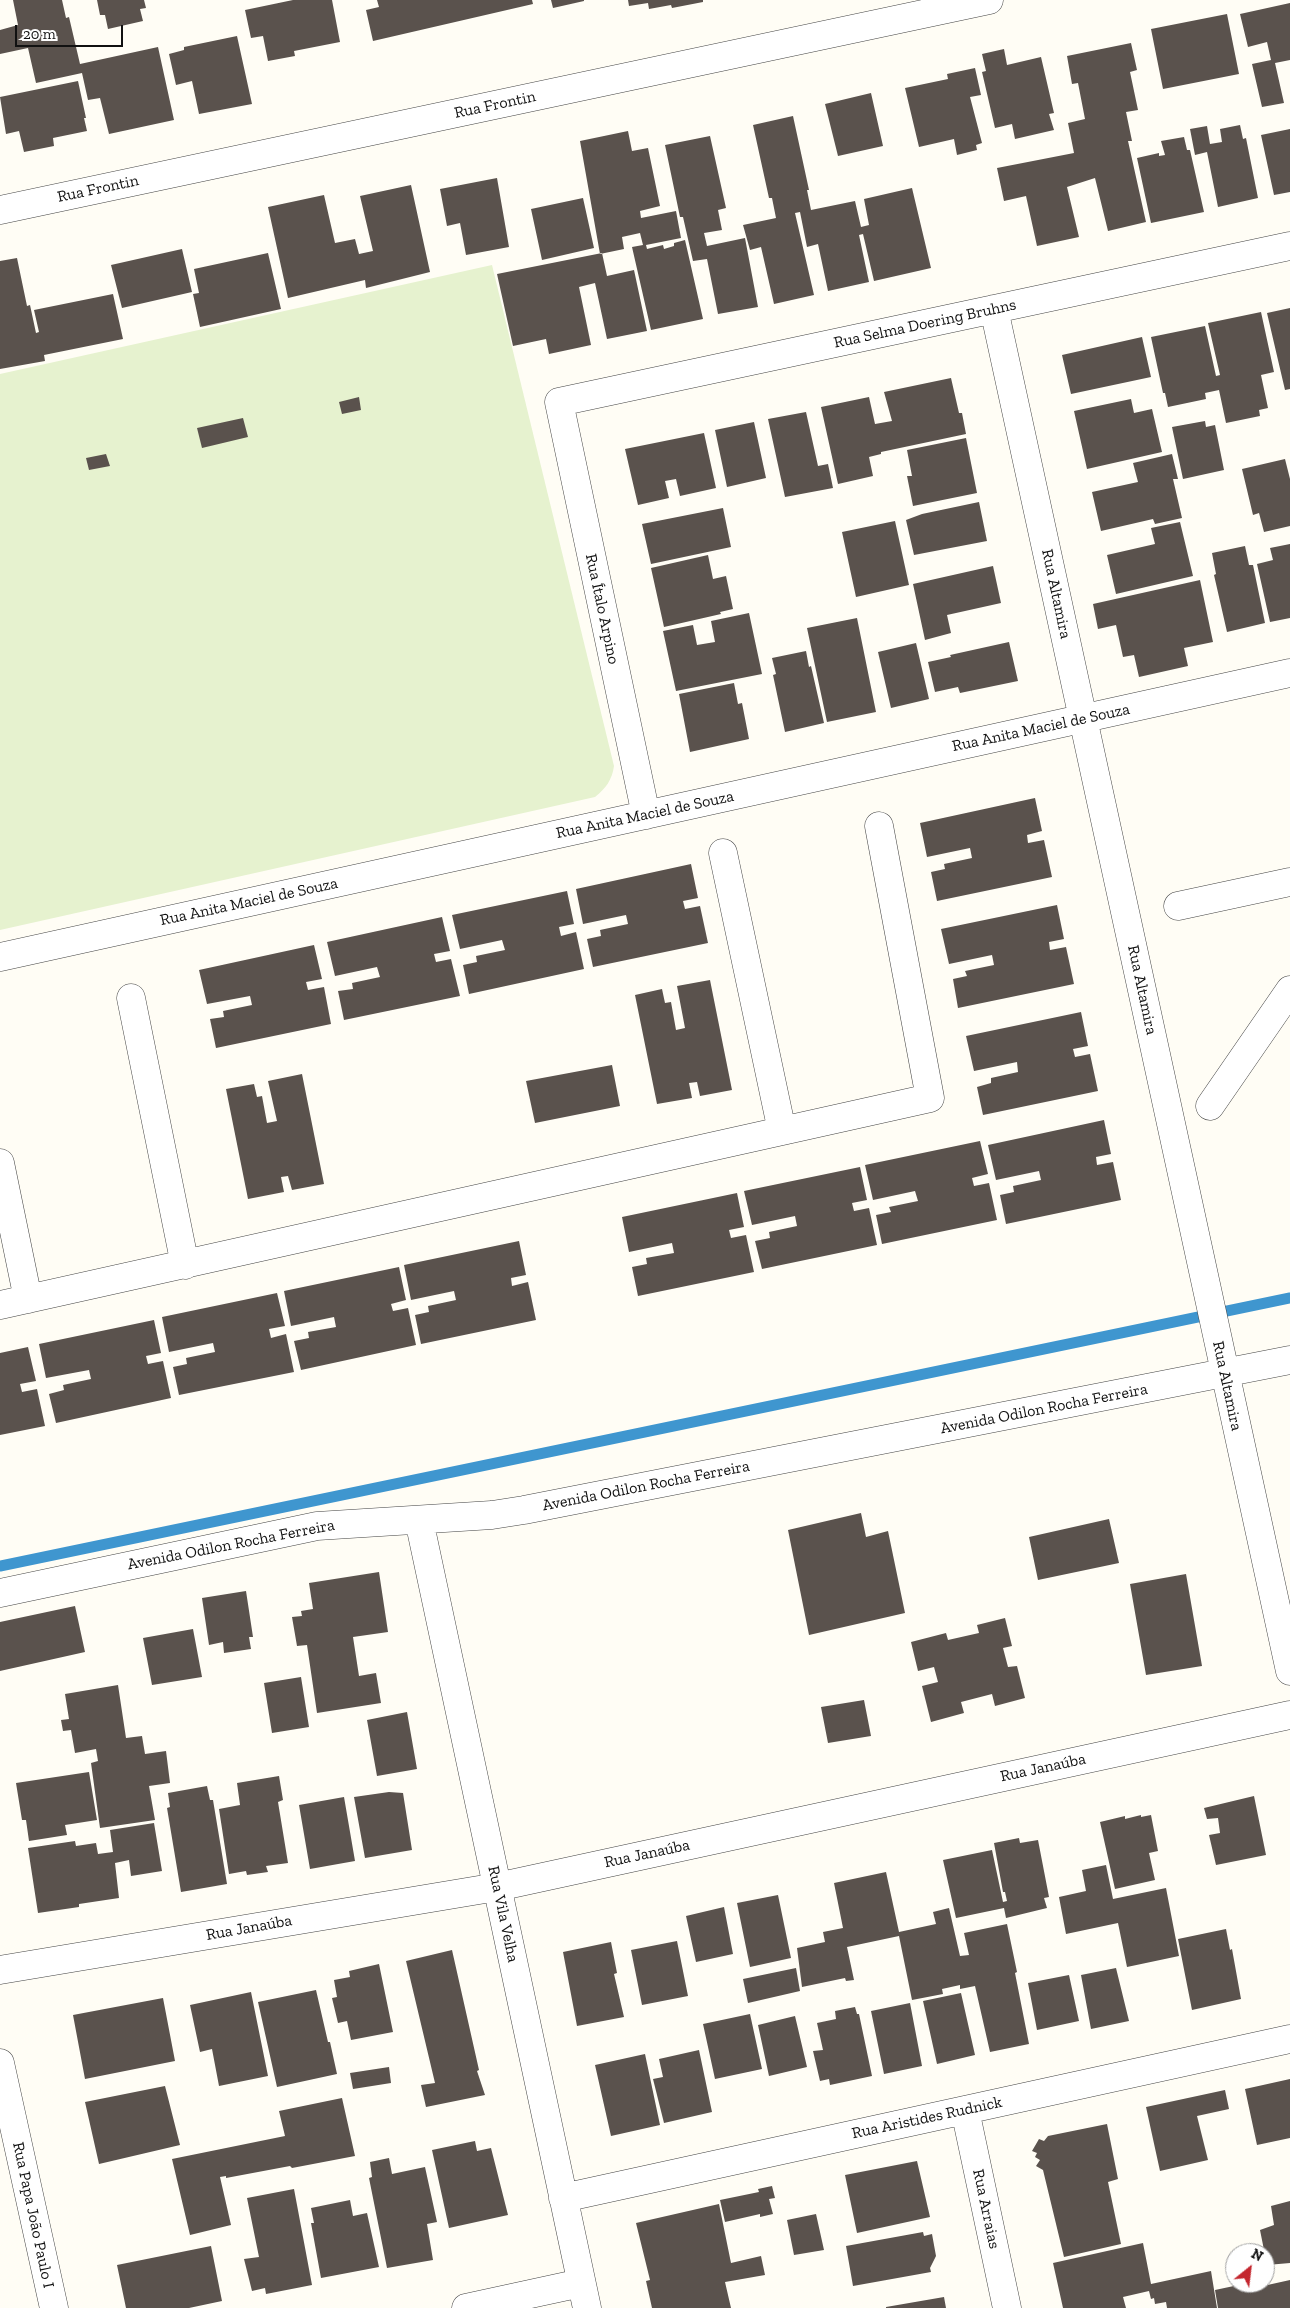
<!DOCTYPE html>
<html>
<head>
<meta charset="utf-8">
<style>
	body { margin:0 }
	#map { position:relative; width:1290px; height:2308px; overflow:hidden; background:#fffdf5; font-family:"Zilla Slab",serif }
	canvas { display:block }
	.north { position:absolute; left:1225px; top:2243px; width:50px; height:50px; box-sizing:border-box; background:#fff; border:1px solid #a0a0a0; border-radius:50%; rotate:29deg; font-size:14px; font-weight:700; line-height:20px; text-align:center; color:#111 }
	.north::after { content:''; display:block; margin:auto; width:18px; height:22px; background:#c4262e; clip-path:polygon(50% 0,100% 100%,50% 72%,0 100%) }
	.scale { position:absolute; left:15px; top:25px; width:108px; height:22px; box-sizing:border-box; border:2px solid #111; border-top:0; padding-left:6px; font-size:15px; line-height:18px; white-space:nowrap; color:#111; -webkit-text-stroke:4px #fff; paint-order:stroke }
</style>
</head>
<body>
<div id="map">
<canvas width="1290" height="2308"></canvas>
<div class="north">N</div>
<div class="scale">20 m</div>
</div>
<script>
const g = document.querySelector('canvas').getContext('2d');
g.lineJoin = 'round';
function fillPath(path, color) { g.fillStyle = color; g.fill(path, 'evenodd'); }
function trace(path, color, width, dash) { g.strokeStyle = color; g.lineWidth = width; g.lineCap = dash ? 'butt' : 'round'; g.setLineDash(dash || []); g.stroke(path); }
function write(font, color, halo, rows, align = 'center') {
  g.font = font + ' "Zilla Slab",serif'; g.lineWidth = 5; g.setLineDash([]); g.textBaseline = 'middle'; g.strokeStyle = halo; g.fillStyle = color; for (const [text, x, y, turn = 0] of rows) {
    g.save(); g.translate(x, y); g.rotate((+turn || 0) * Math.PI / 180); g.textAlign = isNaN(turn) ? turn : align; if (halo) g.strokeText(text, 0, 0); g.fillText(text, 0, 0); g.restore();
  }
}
fillPath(new Path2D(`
	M492 265 614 766C612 780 606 788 595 797L0 930V374Z`), '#e6f2cf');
trace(new Path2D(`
	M0 1566 1290 1298`), '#3f96cf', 11);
fillPath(new Path2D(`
	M13 0H62L66 18 69 17 80 64 158 47 174 120 109 134 100 98 88 100 82 73 36 83 28 48 0 54V30L18 25Z
	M97 0H144L146 8 140 9 143 21 108 29 105 15H100Z
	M293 0H332L340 42 294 51 295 56 268 61 263 36 251 38 245 10Z
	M377 0H532L533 4 373 41 366 10 379 7Z
	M551 0H584V1L553 8Z
	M628 0H703V2L672 8 671 5 649 9 648 3 629 6Z
	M1290 3V60L1275 63 1284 103 1262 107 1252 64 1271 60 1267 42 1248 47 1240 14Z
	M1227 14 1239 74 1163 89 1151 29Z
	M237 36 252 104 199 114 192 81 176 85 169 54 184 50V47Z
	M1131 43 1137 70 1130 72 1138 110 1126 112 1132 141H1128L1146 222 1108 231 1095 178 1067 187 1079 237 1037 246 1026 196 1004 201 997 168 1074 153 1068 123 1085 119 1078 83 1072 84 1067 56Z
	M1004 49 1007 65 1041 57 1054 113 1049 114 1054 130 1015 139 1012 124 995 128 982 72 986 71 982 54Z
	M975 68 981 95 970 97 982 143 976 145 977 150 957 155 954 139 919 147 905 88 948 79 947 74Z
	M78 81 86 118H84L87 131 53 138 54 146 24 152 19 131 6 134 0 97Z
	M871 93 883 146 838 156 825 104Z
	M793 116 809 190H807L811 210 855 201 861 227 869 225 864 199 912 188 931 268 874 281 863 234 859 235 869 282 828 291 818 244 807 247 800 212 795 213 814 295 774 304 761 247 750 250 743 225 776 218 772 198H769L753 125Z
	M1240 125 1243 139 1246 138 1258 198 1218 207 1207 152 1195 155 1190 129 1207 126 1210 144 1222 142 1220 129Z
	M1290 129V192L1274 195 1261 135Z
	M628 131 632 151 648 148 660 206 640 211 641 218 676 211 681 238 646 245 647 249 663 245 664 249 674 246V243L685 240 703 319 651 330 632 247 643 245 640 233 622 237 624 249 600 254 580 141Z
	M710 136 726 208 718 210 722 230 704 233 707 246 745 238 758 307 718 314 707 259 693 261 683 217H680L665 145Z
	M1184 137 1187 150H1190L1204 212 1151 223 1137 158 1159 153V156L1165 155 1161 141Z
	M497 178 509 247 466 255 460 223 447 226 440 189Z
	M411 185 430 272 366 288 365 280 288 298 268 207 324 195 335 243 355 239 359 254 373 251 360 196Z
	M583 198 594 248 542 260 531 209Z
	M182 249 192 292 122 308 111 265Z
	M268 253 281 309 200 327 193 294 199 293 194 269Z
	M602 253 607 276 634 270 647 331 607 339 595 283 579 287 591 345 549 354 546 339 513 346 497 274Z
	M17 258 27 306 30 305 36 333 39 332 34 310 113 294 123 339 44 355 45 361 0 369V261Z
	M1290 308V389L1285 390 1267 313Z
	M1261 312 1274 372 1261 375 1268 408 1259 410 1260 416 1226 423 1219 390 1205 393 1206 399 1168 407 1165 393H1163L1151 337 1205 326 1216 376 1220 375 1208 323Z
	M1142 337 1151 377 1071 394 1062 355Z
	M951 378 959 413H962L966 434 881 452V454L869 457 873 476 838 484 821 407 869 397 875 424 892 421 884 392Z
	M359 397 361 410 342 414 339 402Z
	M1131 399 1134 413 1152 409 1162 452 1087 469 1074 411Z
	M806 412 818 466 828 464 833 488 785 497 768 419Z
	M243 418 248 437 202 448 197 428Z
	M1205 421 1206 427 1215 425 1224 470 1183 479 1172 427Z
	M754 422 766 478 727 487 715 430Z
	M704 433 716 488 680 496 676 479 665 481 669 498 638 505 625 449Z
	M966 438 977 493 913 506 907 476H912L907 450Z
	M106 454 110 466 89 470 86 458Z
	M1172 454 1178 479H1173L1182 518 1155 524 1153 519 1101 531 1092 492 1138 482 1133 463Z
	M1285 459 1290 479V526L1264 532 1259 513 1253 515 1242 469Z
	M979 502 987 541 914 555 906 520 922 514Z
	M723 508 731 547 651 564 642 524Z
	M895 521 909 585 856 597 842 532Z
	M1180 522 1193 576 1116 594 1107 555 1155 544 1151 528Z
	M1290 544V618L1270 622 1257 564 1273 560 1270 548Z
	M1245 546 1249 565H1253L1265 623 1227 632 1214 575 1216 574 1212 553Z
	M708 555 713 579 726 576 733 609 720 612 721 614 664 627 651 568Z
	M993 566 1001 603 947 615 951 633 925 640 913 584Z
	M1200 580 1213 642 1184 648 1188 666 1139 677 1134 655 1123 657 1116 625 1098 629 1093 604Z
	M749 613 762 674 676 691 663 631 693 625 697 645 715 642 711 621Z
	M857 618 876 712 827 722 807 628Z
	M1009 642 1018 681 960 693 958 687 935 692 928 662 951 657 950 655Z
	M916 643 929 699 891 708 878 652Z
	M806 651 809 667 811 666 824 723 785 732 773 675 776 674 772 658Z
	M734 683 738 704 742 703 749 739 690 752 679 694Z
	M1035 798 1042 831 1027 835 1028 843 1044 840 1052 877 937 901 931 872 945 869 944 864 972 858 970 848 927 857 920 823Z
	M691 864 698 898 683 901 685 909 700 906 708 943 593 967 587 939 601 936 600 930 628 924 626 915 583 924 576 889Z
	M567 891 574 924 559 927 561 936 576 932 584 969 469 994 463 965 477 962 476 956 505 950 502 940 460 949 452 915Z
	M1057 905 1064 939 1049 942 1050 950 1066 947 1074 984 958 1008 953 979 967 976 965 971 994 965 992 955 949 964 941 929Z
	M442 917 450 951 434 954 436 962 451 959 460 996 344 1020 338 991 353 989 352 983 380 977 377 967 335 976 327 942Z
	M314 945 322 979 306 982 308 990 324 987 331 1024 216 1048 210 1019 224 1017 223 1011 252 1005 250 996 207 1004 199 970Z
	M710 980 732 1090 700 1096 697 1082 689 1083 692 1098 657 1104 635 995 662 989 665 1003 671 1002 676 1030 685 1028 677 986Z
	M1081 1012 1088 1046 1073 1049 1075 1057 1090 1054 1098 1091 983 1115 977 1087 991 1083V1078L1018 1072 1017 1062 974 1071 966 1036Z
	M612 1065 620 1106 535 1123 526 1081Z
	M302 1074 324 1184 292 1190 288 1176 281 1177 284 1192 248 1199 226 1089 254 1084 257 1097 262 1096 267 1123 277 1121 268 1081Z
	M1104 1120 1111 1154 1096 1157 1097 1165 1113 1162 1121 1200 1006 1224 1000 1195 1014 1192 1013 1186 1041 1180 1039 1171 996 1180 988 1145Z
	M980 1141 988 1174 972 1178 974 1186 989 1183 997 1220 882 1244 876 1215 891 1212 889 1207 918 1201 915 1191 873 1200 865 1165Z
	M860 1167 867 1200 852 1203 854 1211 869 1208 877 1245 762 1269 755 1241 770 1238 769 1232 797 1226 795 1216 752 1225 744 1191Z
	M737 1193 744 1227 729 1230 731 1238 746 1235 754 1272 638 1296 632 1267 647 1264 646 1258 674 1253 672 1243 629 1252 622 1217Z
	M519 1241 526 1275 511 1278 512 1286 528 1282 536 1320 421 1344 415 1315 429 1312 428 1306 456 1300 454 1291 411 1300 404 1265Z
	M399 1267 406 1300 391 1304 393 1311 408 1308 416 1345 301 1370 294 1341 309 1338 308 1332 336 1327 334 1317 291 1326 284 1291Z
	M277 1293 285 1326 269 1329 271 1338 286 1334 294 1372 179 1395 173 1367 187 1364 186 1358 215 1352 213 1343 169 1352 162 1317Z
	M154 1320 161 1353 146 1356 148 1364 163 1361 171 1398 56 1423 49 1394 64 1390 63 1385 91 1379 89 1370 46 1378 39 1344Z
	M28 1347 36 1381 20 1384 22 1392 37 1389 45 1426 0 1435V1353Z
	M861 1513 866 1537 888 1531 905 1613 809 1635 788 1530Z
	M1109 1519 1119 1563 1038 1580 1029 1537Z
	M379 1572 388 1632 353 1637 359 1676 376 1673 381 1703 317 1713 307 1645 297 1646 292 1617 302 1616 301 1611 313 1609 309 1583Z
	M1186 1574 1202 1666 1146 1675 1130 1584Z
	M246 1591 253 1637H249L251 1649 224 1653 223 1642 209 1645 202 1598Z
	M75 1606 85 1652 0 1671V1622Z
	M1005 1618 1012 1646 1003 1648 1008 1667 1017 1666 1025 1698 995 1706 992 1694 961 1702 964 1713 931 1722 922 1686 938 1682 934 1667 918 1671 911 1642 946 1633 948 1640 979 1633 977 1625Z
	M193 1629 202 1677 152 1685 143 1638Z
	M301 1677 309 1727 272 1733 264 1683Z
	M118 1685 126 1738 142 1736 145 1754 166 1751 170 1783 149 1786 155 1820 100 1828 91 1763 98 1761 96 1749 75 1753 71 1730 63 1731 61 1720 69 1719 65 1694Z
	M864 1700 871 1736 828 1743 821 1707Z
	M407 1712 417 1769 377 1776 367 1720Z
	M89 1772 97 1820 65 1825 67 1835 29 1841 26 1820H22L16 1783Z
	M279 1776 283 1800 278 1802 288 1863 266 1866 268 1872 247 1875 246 1871 229 1874 219 1809 240 1805 237 1783Z
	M207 1786 210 1800H213L227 1884 181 1892 167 1808 170 1807 168 1793Z
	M389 1792 403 1793 412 1850 365 1858 354 1797Z
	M1254 1796 1266 1855 1216 1865 1209 1835 1220 1833 1218 1818 1207 1819 1204 1808Z
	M344 1797 355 1861 310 1869 299 1805Z
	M1141 1815V1817L1151 1815 1158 1851 1149 1853 1155 1880 1115 1889 1100 1822 1125 1816V1819Z
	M154 1823 162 1871 131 1876 129 1860 115 1863 119 1898 79 1904V1907L38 1913 28 1848 75 1841 76 1846 96 1843 98 1854 113 1852 110 1830Z
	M1019 1838 1020 1843 1038 1840 1049 1897 1044 1898 1047 1908 1006 1918 1004 1908 956 1918 943 1860 992 1850 1003 1902 1007 1901 1005 1892H1003L994 1843Z
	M1106 1865 1113 1899 1166 1888 1179 1956 1127 1967 1118 1923 1066 1934 1059 1897 1086 1891 1082 1870Z
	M886 1872 899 1932 936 1924 933 1912 949 1908 960 1956 969 1955 964 1933 1007 1924 1017 1972 1015 1973 1029 2044 990 2052 975 1986 960 1989V1985L942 1989 943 1994 912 2000 899 1936 847 1947 854 1980 846 1981 845 1978 802 1987 797 1948 825 1942 823 1932 843 1928 834 1883Z
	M778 1895 791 1958 750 1967 737 1903Z
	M724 1907 733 1954 696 1962 686 1916Z
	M1226 1929 1230 1950 1232 1949 1241 1999 1192 2010 1178 1939Z
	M677 1941 688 1996 642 2005 631 1950Z
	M611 1942 617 1973 614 1974 624 2017 577 2026 563 1952Z
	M452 1950 479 2070 477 2071 485 2095 426 2107 421 2085 435 2083 406 1961Z
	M379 1964 393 2032 351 2040 347 2021 338 2023 332 1998 337 1997 334 1980 350 1977 349 1971Z
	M796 1968 800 1991 748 2003 743 1979Z
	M1116 1968 1129 2021 1091 2029 1081 1975Z
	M1069 1975 1079 2021 1037 2030 1028 1983Z
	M316 1990 328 2042H330L337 2074 277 2087 258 2002Z
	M251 1992 268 2076 219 2086 212 2049 200 2052 190 2005Z
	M961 1993 975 2055 937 2064 923 2001Z
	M163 1998 175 2061 85 2079 73 2015Z
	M910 2003 922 2066 884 2074 871 2011Z
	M855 2007 857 2014H859L872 2076 830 2085 829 2079 820 2081 813 2051 823 2050 817 2023 836 2019 835 2011Z
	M750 2014 762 2069 715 2079 703 2024Z
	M795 2016 807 2067 769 2076 758 2025Z
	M699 2050 712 2112 664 2123 653 2079 663 2077 659 2059Z
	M645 2054 660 2125 611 2136 595 2065Z
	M389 2067 391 2083 353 2089 350 2073Z
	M1290 2079V2138L1257 2145 1245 2089Z
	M165 2086 180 2145 99 2164 85 2102Z
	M1225 2090 1229 2109 1197 2116 1208 2160 1160 2171 1146 2107Z
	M342 2098 355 2156 292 2168 290 2166 226 2178V2176L220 2177 231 2225 190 2235 172 2159 285 2136 279 2111Z
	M1107 2124 1118 2179 1108 2182 1121 2244 1064 2257 1043 2170 1036 2166 1040 2160 1035 2157 1037 2153 1032 2151 1039 2139 1044 2141 1048 2136Z
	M475 2141 477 2151 491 2148 508 2215 449 2228 432 2150Z
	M389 2158 392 2174 425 2167 437 2222 427 2224 433 2260 387 2268 369 2178 372 2177 370 2162Z
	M917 2161 930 2217 857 2233 845 2175Z
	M772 2186 775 2198 769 2199 773 2214 760 2217V2214L725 2222 720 2200 759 2192 758 2189Z
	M294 2189 312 2285 266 2294 265 2288 252 2291 244 2259 259 2257 247 2198Z
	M350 2200 353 2216 367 2213 379 2267 321 2278 311 2223H314L311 2208Z
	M1290 2201V2263L1267 2265 1260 2230 1274 2225 1271 2206Z
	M719 2204 731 2263 761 2256 765 2275 725 2282 731 2308H652L646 2281 650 2280 636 2223Z
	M816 2214 824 2250 794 2255 787 2220Z
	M923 2232 924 2236 932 2234 936 2256 930 2268 931 2272 853 2286 846 2246Z
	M1143 2243 1151 2284 1211 2271 1217 2308H1167L1166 2302 1155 2304 1154 2298 1151 2299 1149 2291 1123 2297 1126 2308H1063L1053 2263Z
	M211 2246 222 2301 189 2308H126L117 2265Z
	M1290 2280V2308H1218L1215 2290 1248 2283H1263V2286Z
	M944 2297 946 2308H886V2307Z`), '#5a524d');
const minor = new Path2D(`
	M994 309 1290 1671
	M646 815 559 402 1290 246
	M723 853 782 1131
	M1178 906 1290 882
	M0 957 1290 673
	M131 998 185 1265
	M1210 1106 1290 990
	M0 1163 28 1299
	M0 1305 930 1098 879 826
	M419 1520 587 2308
	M0 1593 317 1526 492 1515 524 1510 1290 1360
	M0 1970 497 1887 1290 1715
	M0 2063 54 2308
	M965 2110 1007 2308
	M563 2198 1290 2039
	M466 2308 581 2283`);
const tertiary = new Path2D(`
	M0 210 989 0`);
trace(minor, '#444', 29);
trace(tertiary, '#444', 29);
trace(minor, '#fff', 28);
trace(tertiary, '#fff', 28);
write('16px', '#111', '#fff', [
	["Rua Frontin",495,105,-12],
	["Rua Frontin",98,189,-12],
	["Rua Selma Doering Bruhns",925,324,-12],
	["Rua Altamira",1056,594,78],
	["Rua Ítalo Arpino",602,609,78],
	["Rua Anita Maciel de Souza",1041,728,-12],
	["Rua Anita Maciel de Souza",645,815,-12],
	["Rua Anita Maciel de Souza",249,902,-12],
	["Rua Altamira",1142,990,78],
	["Rua Altamira",1227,1386,78],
	["Avenida Odilon Rocha Ferreira",1044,1409,-11],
	["Avenida Odilon Rocha Ferreira",646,1486,-11],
	["Avenida Odilon Rocha Ferreira",231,1545,-11],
	["Rua Janaúba",1043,1768,-12],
	["Rua Janaúba",647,1854,-12],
	["Rua Vila Velha",503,1914,78],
	["Rua Janaúba",249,1928,-10],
	["Rua Aristides Rudnick",927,2118,-12],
	["Rua Arraias",986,2209,78],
	["Rua Papa João Paulo I",33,2215,78]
]);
</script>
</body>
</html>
